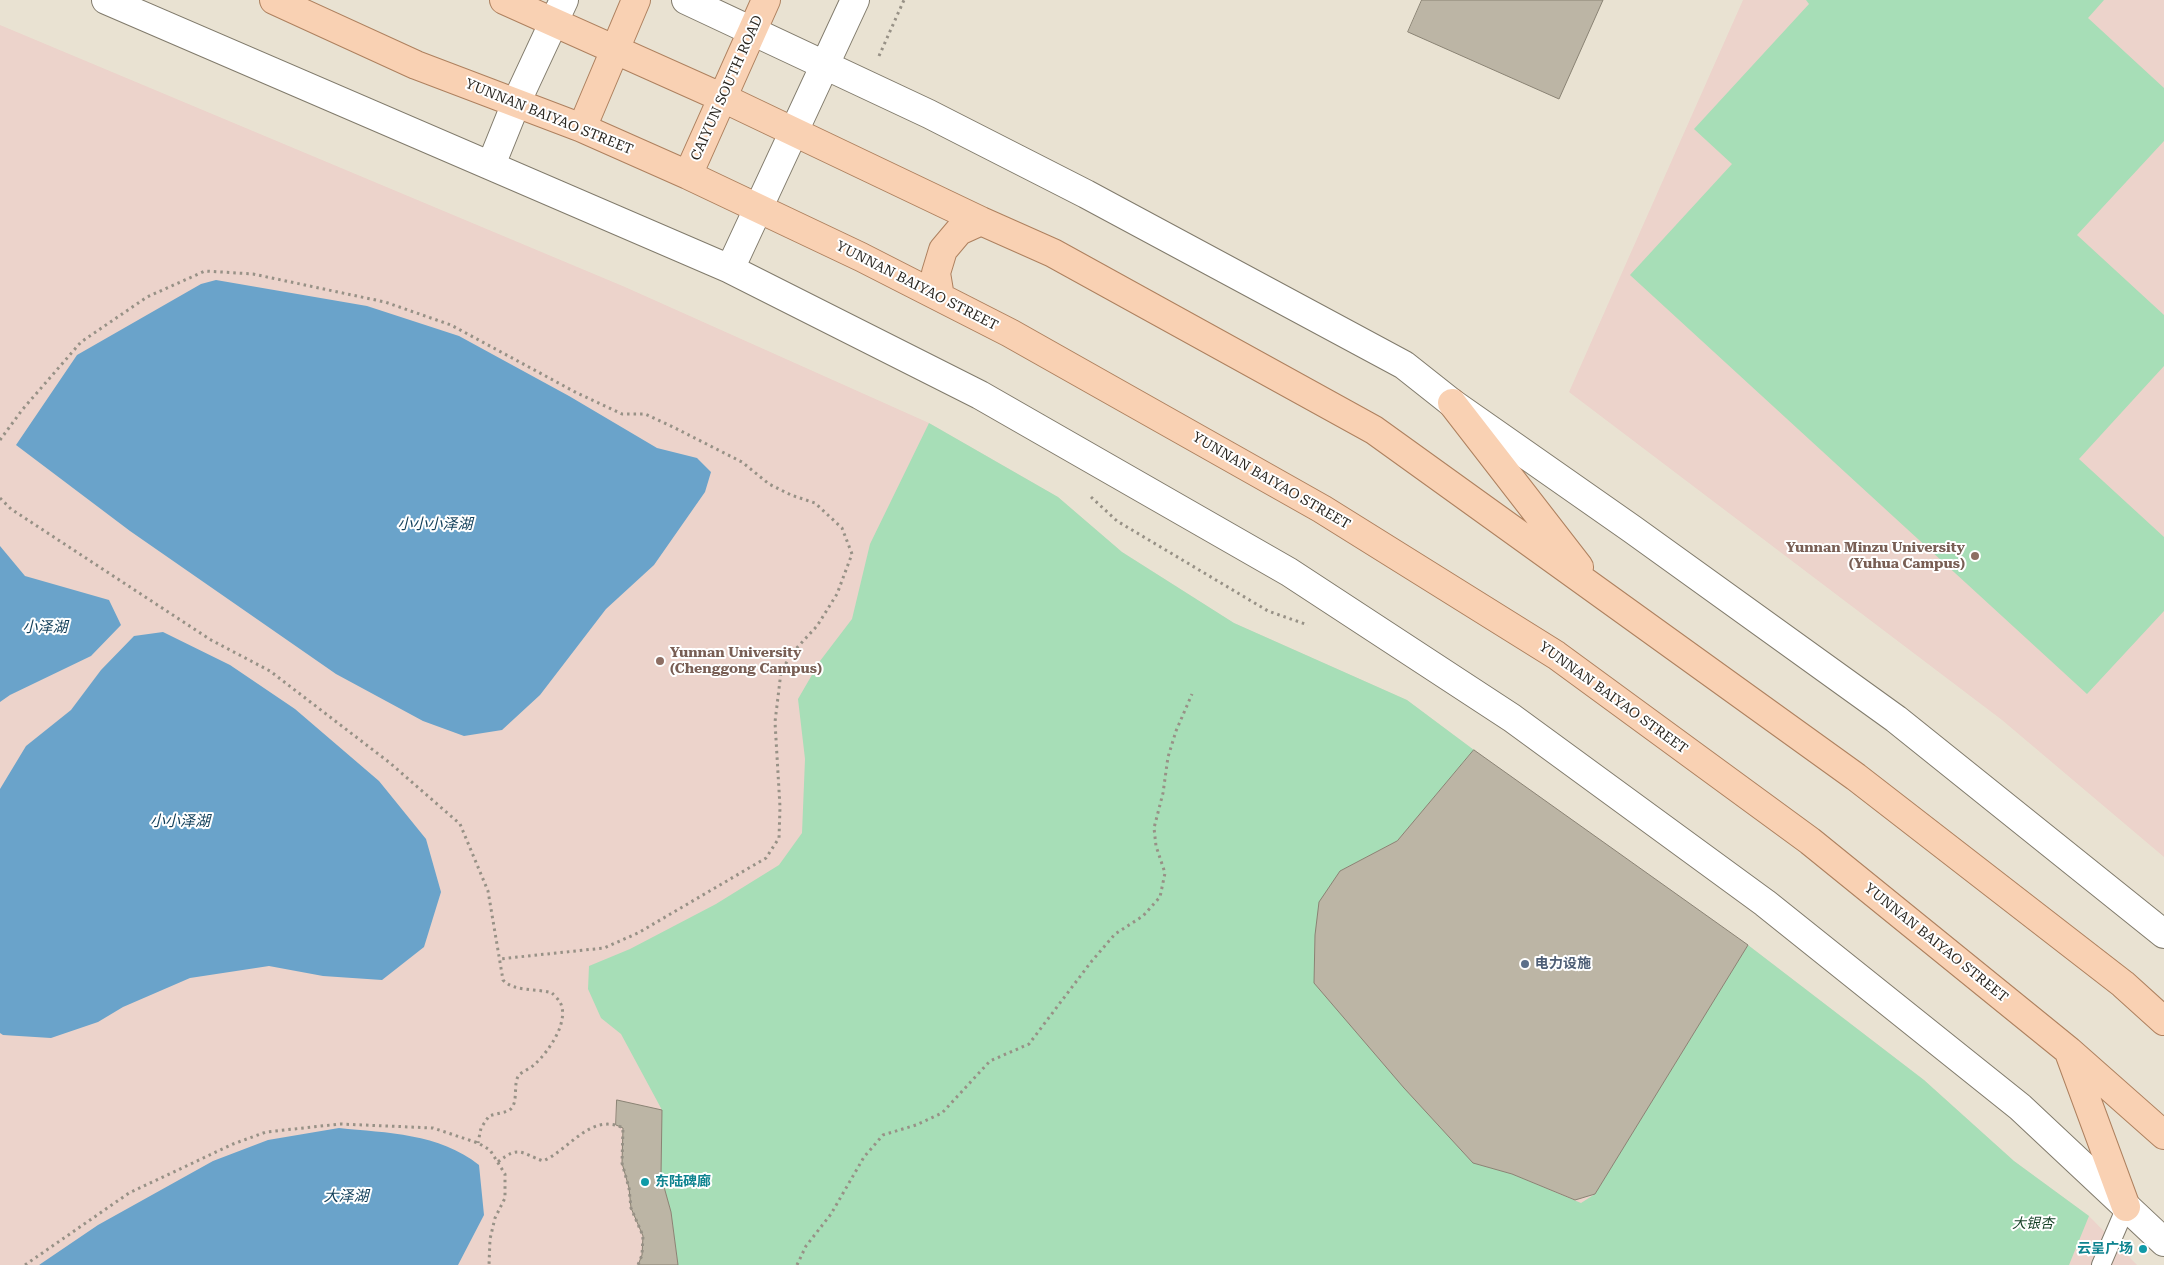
<!DOCTYPE html>
<html>
<head>
<meta charset="utf-8">
<style>
	body { margin:0 }
	canvas { display:block; background:#e9e2d2 }
</style>
</head>
<body>
<canvas width="2164" height="1265"></canvas>
<script>
const g = document.querySelector('canvas').getContext('2d');
g.lineJoin = 'round';
function fillPath(path, color) { g.fillStyle = color; g.fill(path, 'evenodd'); }
function trace(path, color, width, dash) { g.strokeStyle = color; g.lineWidth = width; g.lineCap = dash ? 'butt' : 'round'; g.setLineDash(dash || []); g.stroke(path); }
function write(font, color, halo, rows, align = 'center') {
  g.font = font + ' "Roboto Serif","Noto Sans SC",serif'; g.lineWidth = 4; g.setLineDash([]); g.textBaseline = 'middle'; g.strokeStyle = halo; g.fillStyle = color; for (const [text, x, y, turn = 0] of rows) {
    g.save(); g.translate(x, y); g.rotate((+turn || 0) * Math.PI / 180); g.textAlign = isNaN(turn) ? turn : align; if (halo) g.strokeText(text, 0, 0); g.fillText(text, 0, 0); g.restore();
  }
}
fillPath(new Path2D(`
	M1743 0H2164V857L2002 720 1569 392Z
	M0 25 625 287 929 423 1058 497 1122 552 1234 623 1407 700 1474 750 1748 945 1924 1080 2014 1161 2089 1216 2137 1265H0Z`), '#ecd3cb');
fillPath(new Path2D(`
	M1806 0H2104L2088 18 2164 88V141L2077 235 2164 315V366L2079 459 2164 537V611L2087 694 1630 275 1732 164 1694 129 1809 4Z
	M929 423 1058 497 1122 552 1234 623 1407 700 1474 750 1397 841 1340 871 1315 935 1314 983 1404 1088 1473 1163 1512 1174 1581 1203 1595 1194 1748 945 1924 1080 2014 1161 2089 1216 2069 1265H678L671 1212 661 1176 662 1110 621 1034 601 1018 588 989 589 966 630 949 716 904 779 865 802 833 805 759 798 699 820 661 852 619 870 544Z`), '#a7deb7');
fillPath(new Path2D(`
	M216 280 367 306 459 336 569 396 657 448 697 458 711 472 705 492 654 565 606 609 540 695 502 730 464 736 423 721 336 674 130 531 16 445 77 355 201 284Z
	M0 546 25 576 109 600 121 625 91 656 10 695 0 702Z
	M163 632 230 665 295 709 379 781 426 839 441 892 424 947 382 980 323 976 269 966 190 978 123 1007 98 1022 51 1038 3 1035 0 1033V789L26 746 71 710 101 670 134 636Z
	M339 1128C387 1133 439 1133 479 1165L484 1215 458 1265H39L98 1225 213 1161 268 1140Z`), '#6aa3ca');
const building = new Path2D(`
	M1422 0H1603L1559 99 1408 32Z
	M1474 750 1748 945 1595 1194 1575 1200 1512 1174 1473 1163 1404 1088 1314 983 1315 935 1319 902 1340 871 1397 841Z
	M617 1100 662 1110 661 1176 671 1212 678 1265H638L642 1255 643 1236 631 1208 629 1188 622 1163 623 1128 616 1125Z`);
fillPath(building, '#bcb5a5');
trace(building, '#8a8374', 1);
const service = new Path2D(`
	M2101 1265 2126 1207`);
const minor = new Path2D(`
	M106 0 730 269 980 395 1289 572 1512 718 1765 903 2020 1107 2164 1242
	M686 0 929 114 1086 194 1404 365 1452 403 1632 529 1896 719 2164 934
	M491 165 516 103 564 0
	M730 269 855 0`);
const primary = new Path2D(`
	M274 0 416 65 582 128 688 175 861 257 1010 333 1322 509 1556 655 1810 841 2069 1051 2164 1135
	M504 0 723 98 981 221 1053 253 1374 430 1856 777 2123 984 2164 1021
	M582 128 636 0
	M688 175 766 0
	M940 297 936 273 943 250 959 231 981 221
	M1452 403 1579 567
	M2070 1055 2126 1207`);
trace(service, '#817b6c', 20);
trace(minor, '#817b6c', 30);
trace(primary, '#ae815f', 30);
trace(new Path2D(`
	M879 56 904 0
	M0 440 22 410 81 342 147 297 205 271 253 274 385 302 451 325 577 393 622 414H645L673 427 742 462 769 484 791 495 815 503 842 528 852 554 837 594 817 626 792 653 781 672 775 722 780 807 779 838 766 858 638 933 604 948 499 959
	M1091 497 1117 521 1268 611 1308 625
	M0 498 11 509 211 640 270 671 390 763 460 824 488 891 503 980C514 992 536 988 552 993 554 995 558 999 560 1002 570 1021 549 1051 535 1064 530 1069 523 1071 519 1075 512 1084 520 1105 508 1111 502 1113 495 1114 489 1116L481 1128 478 1143
	M498 1162C519 1145 521 1153 543 1161 569 1150 591 1112 623 1128L622 1163 629 1188 631 1208 643 1236 642 1255 638 1265
	M25 1265 129 1193 233 1144 266 1132 340 1124 433 1128 478 1143 490 1150 505 1174V1198L495 1218 490 1239 489 1265
	M797 1265 806 1246 831 1214 864 1157 883 1135 916 1125 942 1113 990 1061 1029 1044 1091 962 1115 934 1143 916 1160 897 1165 873 1156 846 1154 828 1163 793 1168 757 1176 731 1192 694`), '#979186', 3, [2.5, 4]);
trace(service, '#fff', 18);
trace(minor, '#fff', 28);
trace(primary, '#f9d1b3', 28);
for (const [x, y, r, color] of [
	[1975,556,5,"#8d6e63"],
	[660,661,5,"#8d6e63"],
	[1525,964,5,"#5c6f8a"],
	[645,1182,5,"#0f9aa8"],
	[2143,1249,5,"#0f9aa8"]
]) { const dot = new Path2D(); dot.arc(x, y, r, 0, 2 * Math.PI); g.fillStyle = color; g.fill(dot); trace(dot, '#fff', 2); }
write('14px', '#2a2721', '#fff', [
	["CAIYUN SOUTH ROAD",727,88,-66],
	["YUNNAN BAIYAO STREET",549,117,22],
	["YUNNAN BAIYAO STREET",917,286,27],
	["YUNNAN BAIYAO STREET",1271,481,30],
	["YUNNAN BAIYAO STREET",1613,698,36],
	["YUNNAN BAIYAO STREET",1936,943,39]
]);
write('bold 14px', '#785e54', '#fff', [
	["Yunnan Minzu University",1965,548],
	["(Yuhua Campus)",1965,564],
	["Yunnan University",670,653,"left"],
	["(Chenggong Campus)",670,669,"left"]
], 'right');
write('bold 14px', '#4e5e75', '#fff', [
	["电力设施",1535,964]
], 'left');
write('bold 14px', '#0d838f', '#fff', [
	["东陆碑廊",655,1182],
	["云呈广场",2133,1249,"right"]
], 'left');
write('italic 14px', '#133f25', '#fff', [
	["大银杏",2033,1224]
]);
write('italic 15px', '#103e59', '#fff', [
	["小小小泽湖",435,525],
	["小泽湖",45,628],
	["小小泽湖",180,822],
	["大泽湖",346,1197]
]);
</script>
</body>
</html>
